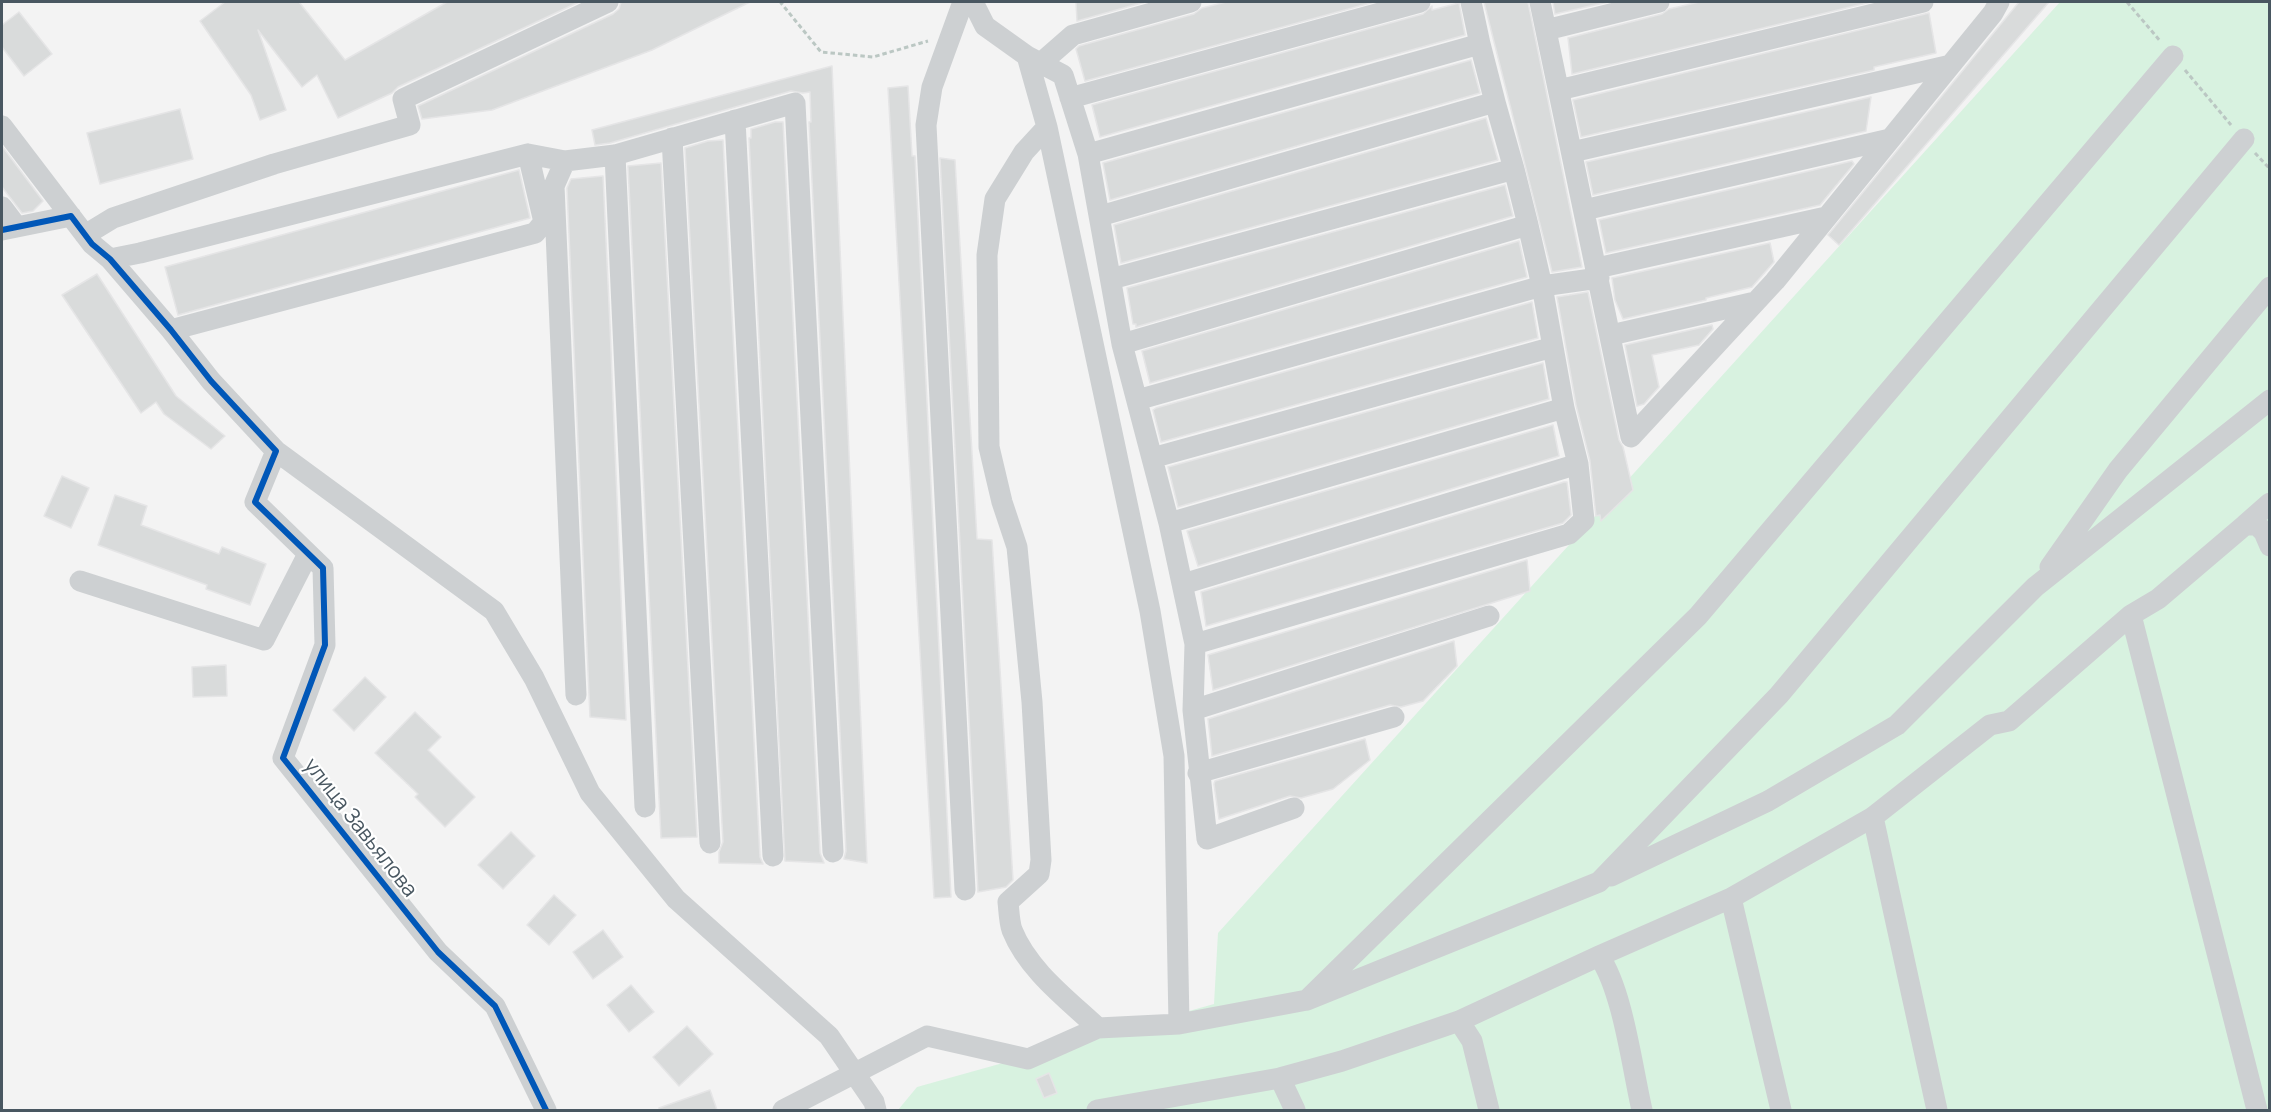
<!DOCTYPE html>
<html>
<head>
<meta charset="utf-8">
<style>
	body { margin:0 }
	#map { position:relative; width:2271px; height:1112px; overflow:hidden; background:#f3f3f3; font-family:Manrope,sans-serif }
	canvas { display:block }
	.frame { position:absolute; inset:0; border:3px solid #495761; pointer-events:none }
</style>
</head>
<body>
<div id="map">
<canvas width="2271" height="1112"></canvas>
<div class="frame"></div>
</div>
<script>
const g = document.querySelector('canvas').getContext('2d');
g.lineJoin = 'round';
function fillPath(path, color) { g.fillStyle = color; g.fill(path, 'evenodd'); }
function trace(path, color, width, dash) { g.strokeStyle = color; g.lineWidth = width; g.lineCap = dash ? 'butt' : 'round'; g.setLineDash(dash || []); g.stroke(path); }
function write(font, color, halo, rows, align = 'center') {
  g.font = font + ' Manrope,sans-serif'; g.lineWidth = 4.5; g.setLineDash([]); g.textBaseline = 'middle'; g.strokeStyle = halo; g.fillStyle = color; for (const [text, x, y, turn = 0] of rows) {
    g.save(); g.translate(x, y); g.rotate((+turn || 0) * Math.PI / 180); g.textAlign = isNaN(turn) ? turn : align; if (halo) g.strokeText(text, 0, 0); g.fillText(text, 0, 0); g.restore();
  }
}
fillPath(new Path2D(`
	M2060 2H2269V1110H898L917 1087 1214 1004 1218 933Z`), '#d8f2e0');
const building = new Path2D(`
	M225 2H299L345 60 447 2H579L398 87 392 93 338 118 317 75 302 87 258 30 286 110 260 120 251 95 200 21Z
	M621 2H750L652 50 492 110 422 119 418 106 613 14 619 9Z
	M1076 2H1145L1077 21Z
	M1226 2H1374L1085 81 1076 49 1079 46 1194 14 1202 8Z
	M1484 2H1528L1582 267 1552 272Z
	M1553 2H1608L1555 14Z
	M1699 2H1871L1572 74 1568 38 1662 14 1669 9Z
	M2019 2H2049L1839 245 1828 235Z
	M1459 3 1465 35 1100 137 1092 105 1423 14 1432 6V10Z
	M19 12 52 54 24 76 2 47V25Z
	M1929 13 1936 53 1874 67V70L1581 137 1573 100Z
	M1471 60 1480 93 1110 200 1103 163Z
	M832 66 867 863 844 859 846 851 809 122H811L810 92 803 93 791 91 610 143 595 145 592 130Z
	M908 86 912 156H915L951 897 934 898 888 88Z
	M1871 97 1866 131 1593 195 1586 162Z
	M180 109 193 159 100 184 87 133Z
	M1486 118 1498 160 1121 263 1114 225Z
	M775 122H783L820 853 824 863 785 861 749 138H751V129Z
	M723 140 760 857 763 864 719 863V852L723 842 685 148 708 141Z
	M2 146 43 201 33 211 22 213 2 187Z
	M940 158 955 160 977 539 992 540 1013 880 1006 887 978 892Z
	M1852 161 1854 164 1820 205 1606 253 1599 220Z
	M661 163 697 837 661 838 628 166Z
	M519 170 530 218 178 315 165 267Z
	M603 176 610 326 626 720 590 717 567 188 571 179Z
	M1505 185 1513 216 1136 327V324H1133L1127 288Z
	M1519 241 1527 277 1150 383 1142 351Z
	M1770 243 1774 262 1752 287 1706 298V300L1623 319 1615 300 1612 278Z
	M97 274 176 396 225 436 211 449 164 414 156 402 141 413 62 295Z
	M1588 292 1619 440 1623 447 1633 490 1601 521 1600 515 1596 516 1590 461 1576 405 1557 297Z
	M1532 302 1538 338 1161 442 1153 410 1156 408Z
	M1712 325 1713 329 1699 345 1652 355 1659 387 1644 404 1637 406 1625 345Z
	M1543 363 1549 399 1178 507 1168 467Z
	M1553 425 1559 456 1198 566 1187 531Z
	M62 476 89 488 71 528 44 516Z
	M1564 482H1567L1571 515 1563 523 1206 626 1201 592Z
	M115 495 147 506 141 525 219 554 222 547 266 564 250 605 206 589 207 585 98 545Z
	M1527 560 1530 591 1213 690 1208 655Z
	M1454 641 1457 666 1423 701 1401 707 1390 705 1212 756 1208 719Z
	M226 665 227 696 193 697 192 667Z
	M365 677 386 697 354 731 333 710Z
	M415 712 441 737 428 750 475 797 445 827 415 797 418 794 375 753Z
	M1365 739 1370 760 1333 789 1301 798 1290 796 1219 819 1214 784 1215 781Z
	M511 832 535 856 503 889 478 865Z
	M554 895 576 915 549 945 527 925Z
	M603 930 623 957 593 979 573 952Z
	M631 985 654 1012 629 1032 607 1005Z
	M687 1026 713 1054 679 1086 653 1057Z
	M1049 1073 1057 1093 1044 1098 1036 1079Z
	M710 1090 717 1110H659V1108Z`);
fillPath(building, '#d9dbdb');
trace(building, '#e5e5e6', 1.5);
trace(new Path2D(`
	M783 2 781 3 821 52 873 57 928 41
	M2127 2 2161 42
	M2185 70 2231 125
	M2255 153 2270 169`), '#bbc7c3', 3, [4.5, 3]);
trace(new Path2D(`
	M963 2 932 87 926 125 965 890
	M973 2 985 26 1027 56 1063 75 1088 154 1122 344 1169 523 1195 644 1193 710 1207 839 1294 808
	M1471 2 1480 44
	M1540 2 1631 437 1775 281 1993 13 1999 2
	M1546 30 1659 2
	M1027 56 1047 127 1024 152 995 199 987 255 989 447 1002 502 1017 547 1032 702 1041 860 1039 874 1008 902C1009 910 1009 921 1012 930 1028 970 1067 999 1098 1028L1179 1024 1307 1000
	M2173 56 1698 616 1307 1000 1599 882 1779 695 2244 139
	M1041 63 1073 35 1191 2
	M1559 90 1923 2
	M1070 98 1420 2
	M735 120 773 856
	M2 126 92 244 110 259 171 330 211 381 276 451 494 611 534 678 590 793 676 899 829 1036 874 1102 876 1110
	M1047 127 1150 611 1174 756 1179 1024
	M672 138 710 843
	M1572 152 1951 65
	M1088 154 1480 44 1495 102
	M615 155 645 807
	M565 161 554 186 576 695
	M2 207 17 227
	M1584 210 1890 139
	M1100 216 1495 102 1514 169
	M2 230 71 216
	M85 235 113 218 274 164 410 125 403 99 608 2
	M110 259 140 253 528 154 565 161 615 155 795 103 833 852
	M1597 268 1826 217
	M1111 279 1514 169 1528 225
	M171 330 535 233 544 222 528 154
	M1611 335 1755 302
	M1122 344 1528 225 1542 286 1599 278
	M1137 400 1542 286 1553 347
	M276 451 255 502 323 568 325 645 283 758 438 952 495 1006 546 1110
	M1152 458 1553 347 1564 408
	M1169 523 1564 408 1578 464
	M2245 525 2270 503
	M2050 567 2118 470 2270 287
	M80 581 264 640 308 554
	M1183 584 1578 464 1584 520 1569 534 1195 644
	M1193 710 1489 616
	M1198 773 1394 717
	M1873 817 1937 1110
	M1611 876 1768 801 1897 725 2035 587 2270 400
	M1731 898 1781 1110
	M1599 956C1623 991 1632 1067 1642 1110
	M1459 1021 1472 1041 1489 1110
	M1280 1078 1295 1110
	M783 1110 927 1036 1028 1059 1098 1028
	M1097 1110 1280 1078 1342 1061 1459 1021 1599 956 1731 898 1873 817 1990 725 2009 721 2131 615
	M2257 1110 2131 615 2158 599 2245 525H2257L2264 532 2270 546`), '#cdd0d2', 21);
trace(new Path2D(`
	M2 230 71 216 92 244 110 259 171 330 211 381 276 451 255 502 323 568 325 645 283 758 438 952 495 1006 546 1110`), '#0057b8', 6);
write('21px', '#495761', '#fff', [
	["улица Завьялова",360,828,52]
]);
</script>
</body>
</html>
